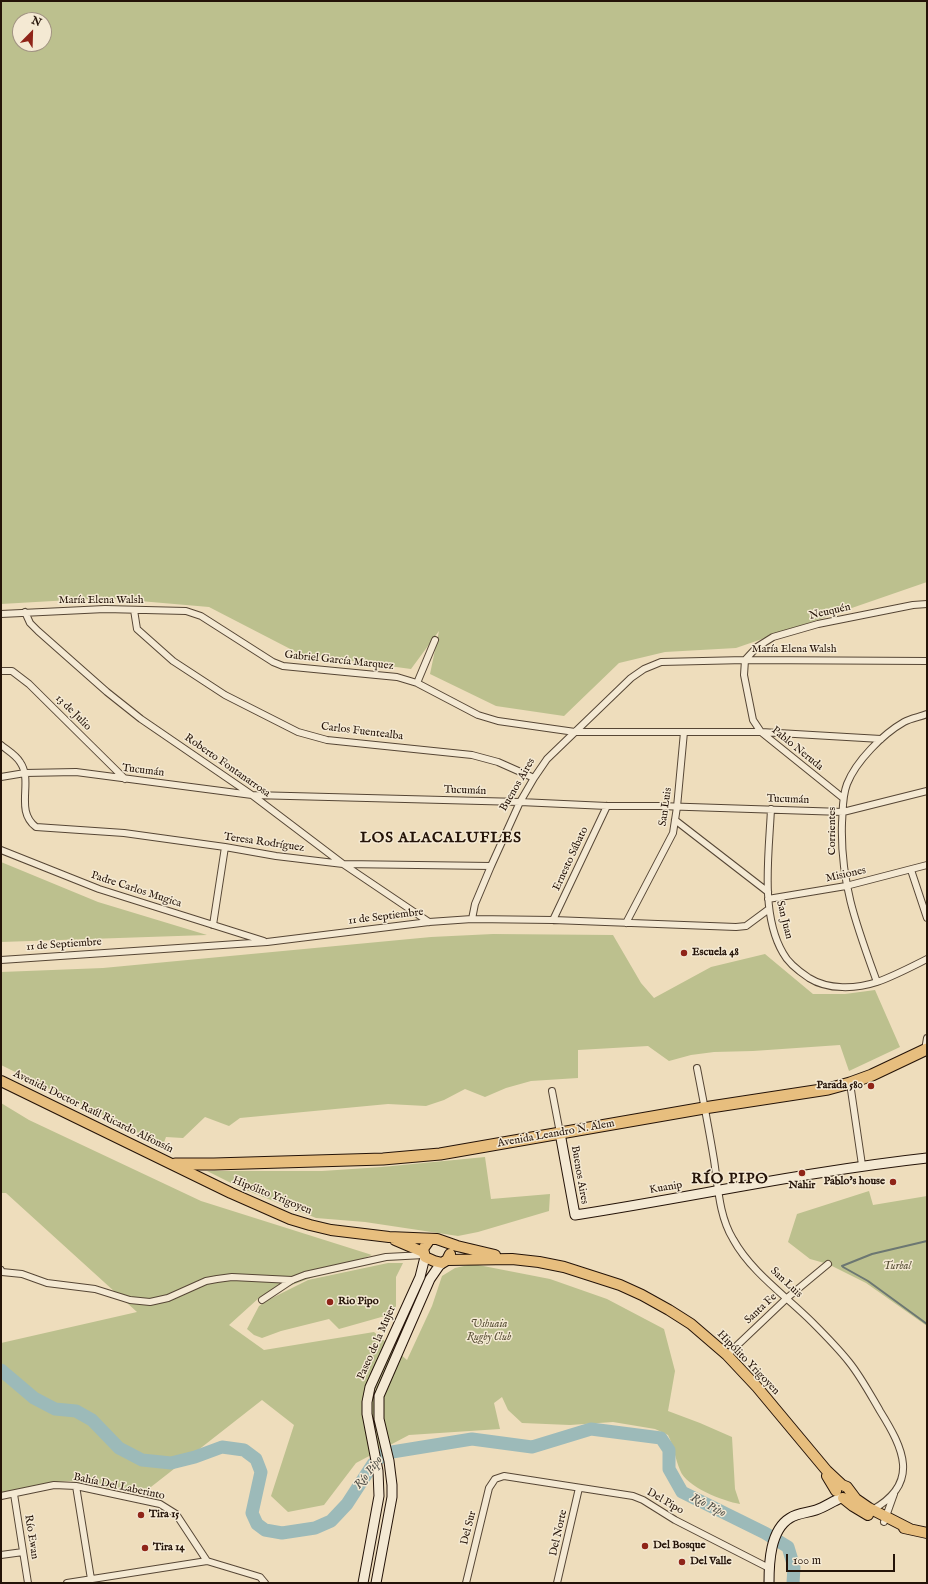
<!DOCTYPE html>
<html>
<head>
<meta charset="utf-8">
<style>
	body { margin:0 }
	#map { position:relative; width:928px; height:1584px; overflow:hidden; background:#eeddbc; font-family:"IM FELL English",serif }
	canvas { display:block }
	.frame { position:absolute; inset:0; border:2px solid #241308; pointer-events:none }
	.north { position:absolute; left:12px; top:12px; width:40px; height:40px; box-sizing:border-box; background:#f4e9d3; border:1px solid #a19382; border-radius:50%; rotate:23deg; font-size:11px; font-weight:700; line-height:16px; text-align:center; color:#241308 }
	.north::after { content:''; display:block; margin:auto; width:14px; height:18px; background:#8f2418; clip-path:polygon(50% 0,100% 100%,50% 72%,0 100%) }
	.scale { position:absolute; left:786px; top:1554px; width:109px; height:18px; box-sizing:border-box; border:2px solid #241308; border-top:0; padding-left:5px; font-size:12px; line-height:14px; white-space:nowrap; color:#241308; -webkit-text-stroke:3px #f4e9d3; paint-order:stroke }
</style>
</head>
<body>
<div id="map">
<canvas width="928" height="1584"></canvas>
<div class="frame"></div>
<div class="north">N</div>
<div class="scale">100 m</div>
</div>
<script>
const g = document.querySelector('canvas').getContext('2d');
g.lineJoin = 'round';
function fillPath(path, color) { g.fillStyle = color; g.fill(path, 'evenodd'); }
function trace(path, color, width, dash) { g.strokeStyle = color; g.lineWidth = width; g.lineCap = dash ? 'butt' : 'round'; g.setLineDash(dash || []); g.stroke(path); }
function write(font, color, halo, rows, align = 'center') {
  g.font = font + ' "IM FELL English",serif'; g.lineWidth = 3; g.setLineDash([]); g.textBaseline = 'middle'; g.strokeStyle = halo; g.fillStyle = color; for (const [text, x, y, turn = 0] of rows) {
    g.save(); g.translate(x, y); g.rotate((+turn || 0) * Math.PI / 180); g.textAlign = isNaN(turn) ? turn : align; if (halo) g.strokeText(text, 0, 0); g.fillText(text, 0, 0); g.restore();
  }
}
fillPath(new Path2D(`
	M1 1H927V582L736 648 665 652 619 663 564 716 496 706 430 674 439 631 411 669 300 654 209 607 105 598 1 604ZM20 20H44V44H20Z
	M1 862 98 902 207 935 1 942Z
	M493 934 613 935 641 983 654 998 711 967 765 954 813 994H845L875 990 900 1047 849 1071 840 1045 753 1051 714 1052 691 1055 669 1061 648 1046 578 1050V1078L531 1081 506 1088 485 1097 465 1089 444 1100 426 1106 388 1104 240 1118 229 1126 205 1117 183 1138 166 1137 163 1145 1 1065V972L103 968 431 937Z
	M1 1103 29 1120 201 1201 372 1255 260 1297 229 1325 264 1350 374 1332 407 1360 432 1306 442 1276 455 1268 473 1264 550 1279 607 1299 664 1329 675 1371 668 1411 700 1423 732 1437 735 1489 740 1504C723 1501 686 1487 680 1470 675 1458 674 1447 668 1435L655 1429 613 1422 570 1425 522 1423 508 1410 502 1397 494 1403 500 1429 409 1435 356 1463 324 1505 288 1512 271 1496 294 1425 262 1400 142 1494 71 1481 54 1482 1 1493V1343L137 1312 6 1193H1Z
	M485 1157 491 1199 550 1194 549 1211 478 1232 458 1236 365 1222 316 1218 241 1188 207 1171H322L382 1167Z
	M869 1191 873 1205 927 1196V1326L866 1283 828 1264 810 1259 788 1242 797 1214Z
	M388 1263H403L396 1277V1306L392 1314 339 1329 329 1319 281 1331 262 1338 254 1335 247 1329 259 1306 270 1299 308 1280Z`), '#bcc08e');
trace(new Path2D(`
	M842 1266 872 1254 927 1241
	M843 1267 868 1281 927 1324`), '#6c7772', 2);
trace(new Path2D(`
	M1 1370 34 1398 55 1409 76 1411 92 1420 119 1448 142 1460 171 1463 195 1457 222 1447 244 1450 256 1459 261 1472 252 1513 257 1524 265 1530 282 1533 315 1528 331 1521 347 1504 373 1464 383 1455 392 1452 472 1439 532 1447 591 1429 661 1438 669 1450V1469L682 1492 765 1533 788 1547 794 1567 793 1583`), '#9cbab9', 13);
const street = new Path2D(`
	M134 610 137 629 173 661 225 695 298 732 327 740 472 755 498 762 534 778
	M25 612 30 623 38 631 107 692 141 719 252 795 343 864 429 922
	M1 614 105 609 186 611 201 616 273 662 283 666 397 677 417 683 478 715 498 721 575 732H761L881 739
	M1 671H12L29 684 125 779
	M417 683 435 640
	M1 745C7 750 16 755 20 762 34 782 14 810 36 827L124 833 225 847 276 856 343 864 491 866
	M1 777 25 773 76 772 252 795 520 802 607 806H659L843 812 927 791
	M843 798 761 732 753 720 744 675 745 660 757 647 773 637 818 624 913 605 927 604
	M771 809C769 853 760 914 783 953 788 963 800 972 809 978 828 990 856 989 877 982 894 976 911 967 927 959
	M675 820 768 892
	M1 850 99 889 264 941
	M911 870 927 918
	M768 899 846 886 927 865
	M472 919 475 904 491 866 520 802 534 778 547 759 631 678 644 669 661 662 745 660 927 661
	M553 920 607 806
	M626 923 673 833 677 807 684 732
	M213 925 225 847
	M1 960 267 942 429 922 472 919 553 920 736 927 746 926 769 909
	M877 982C857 927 840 883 842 823 843 810 842 797 847 784 856 761 883 734 904 722 911 718 920 717 927 714
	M925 1050 927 1038
	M697 1068C703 1099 709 1129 714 1160 718 1186 719 1216 733 1239 751 1272 786 1296 812 1322 825 1335 838 1348 849 1362 861 1377 870 1394 880 1411 903 1448 921 1483 872 1510
	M850 1083 862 1165
	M552 1091 560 1133
	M1 1270 2 1272 22 1274 47 1283 95 1289 130 1300 150 1302 168 1298 206 1281 217 1279 232 1277 292 1280
	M262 1300 292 1280 305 1275 386 1257 424 1255
	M727 1355 787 1298 828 1264
	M76 1486 91 1579
	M14 1494 28 1583
	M1 1496 54 1485 76 1486 160 1504 176 1514 207 1561
	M884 1522 894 1494
	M1 1555 23 1552
	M67 1583 207 1561 260 1577 265 1583
	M466 1583 489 1488 495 1479 504 1476 633 1496 643 1500 675 1520 769 1568
	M557 1583 579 1488`);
const secondary = new Path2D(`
	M560 1133 575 1215C692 1197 809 1171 927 1158
	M363 1583 379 1496 378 1471 367 1414V1402L370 1387 420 1277 425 1257
	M376 1583 392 1497V1485L389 1461 379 1419V1396L430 1279 439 1266 442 1263
	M769 1583C769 1563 770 1530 790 1518 798 1513 807 1513 816 1510 825 1507 833 1501 841 1498`);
const primary = new Path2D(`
	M1 1081 231 1193 290 1219 310 1225 331 1230 389 1237 437 1239 457 1246 495 1255
	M430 1239 423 1249 425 1257 434 1261 442 1263 447 1260 450 1254
	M395 1240 423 1252
	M447 1260 512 1259 539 1262 564 1267 620 1285 642 1295 669 1310 691 1324 727 1355 757 1387 827 1471 842 1485 847 1487 856 1499 869 1508 910 1529
	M827 1476 836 1491
	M843 1498 853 1506 868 1515
	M904 1528 927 1533`);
const highway = new Path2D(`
	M175 1164H214L383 1159 440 1154 704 1108 828 1089 850 1083 872 1075 927 1049`);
trace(street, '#564635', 8);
trace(secondary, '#241308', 11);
trace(primary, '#241308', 12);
trace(highway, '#241308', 13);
trace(street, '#f4e9d3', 6);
trace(secondary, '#f4e9d3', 9);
trace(primary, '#e7be7e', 10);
trace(highway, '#e7be7e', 11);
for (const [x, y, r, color] of [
	[684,953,4,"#8f2418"],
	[871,1086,4,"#8f2418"],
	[802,1173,4,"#8f2418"],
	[893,1182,4,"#8f2418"],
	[330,1302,4,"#8f2418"],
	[141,1515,4,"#8f2418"],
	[645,1546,4,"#8f2418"],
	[145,1548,4,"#8f2418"],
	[682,1562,4,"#8f2418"]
]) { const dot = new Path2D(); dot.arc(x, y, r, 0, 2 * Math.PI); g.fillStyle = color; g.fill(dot); trace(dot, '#f4e9d3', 1.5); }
write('11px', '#241308', '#f4e9d3', [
	["María Elena Walsh",101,601],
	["Neuquén",830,612,-13],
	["María Elena Walsh",794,650],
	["Gabriel García Marquez",339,661,6],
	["13 de Julio",73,713,45],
	["Carlos Fuentealba",362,732,7],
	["Pablo Neruda",797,749,39],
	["Roberto Fontanarrosa",227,766,35],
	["Tucumán",143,771,7],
	["Buenos Aires",518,785,-60],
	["Tucumán",465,791,2],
	["Tucumán",788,800,2],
	["San Luis",666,807,-82],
	["Corrientes",833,831,-90],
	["Teresa Rodríguez",264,843,8],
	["Ernesto Sábato",571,859,-65],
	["Misiones",846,875,-12],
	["Padre Carlos Mugica",136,890,18],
	["11 de Septiembre",386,917,-7],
	["San Juan",784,920,76],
	["11 de Septiembre",64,945,-4],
	["Avenida Doctor Raúl Ricardo Alfonsín",93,1112,26],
	["Avenida Leandro N. Alem",556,1134,-10],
	["Buenos Aires",579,1175,80],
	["Kuanip",666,1188,-10],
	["Hipólito Yrigoyen",272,1196,22],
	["San Luis",786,1283,43],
	["Santa Fe",761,1309,-43],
	["Paseo de la Mujer",377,1343,-66],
	["Hipólito Yrigoyen",748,1363,46],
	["Bahía Del Laberinto",119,1487,12],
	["Del Pipo",665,1502,30],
	["Del Sur",469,1528,-76],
	["Del Norte",559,1533,-77],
	["Río Ewan",31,1537,81]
]);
write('bold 11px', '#241308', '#f4e9d3', [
	["Escuela 48",692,953],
	["Parada 580",863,1086,"right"],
	["Pablo's house",885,1182,"right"],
	["Nahir",802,1186,"center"],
	["Rio Pipo",338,1302],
	["Tira 15",149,1515],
	["Del Bosque",653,1546],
	["Tira 14",153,1548],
	["Del Valle",690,1562]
], 'left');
write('italic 11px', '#595037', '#f4e9d3', [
	["Turbal",897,1267],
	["Ushuaia",489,1325],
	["Rugby Club",489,1338]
]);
write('italic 12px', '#4e4d46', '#f4e9d3', [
	["Río Pipo",369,1473,-52],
	["Río Pipo",708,1506,27]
]);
g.letterSpacing = '1px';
write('bold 15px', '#241308', '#f4e9d3', [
	["LOS ALACALUFLES",441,839],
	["RÍO PIPO",730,1180]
]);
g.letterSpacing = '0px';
</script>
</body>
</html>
